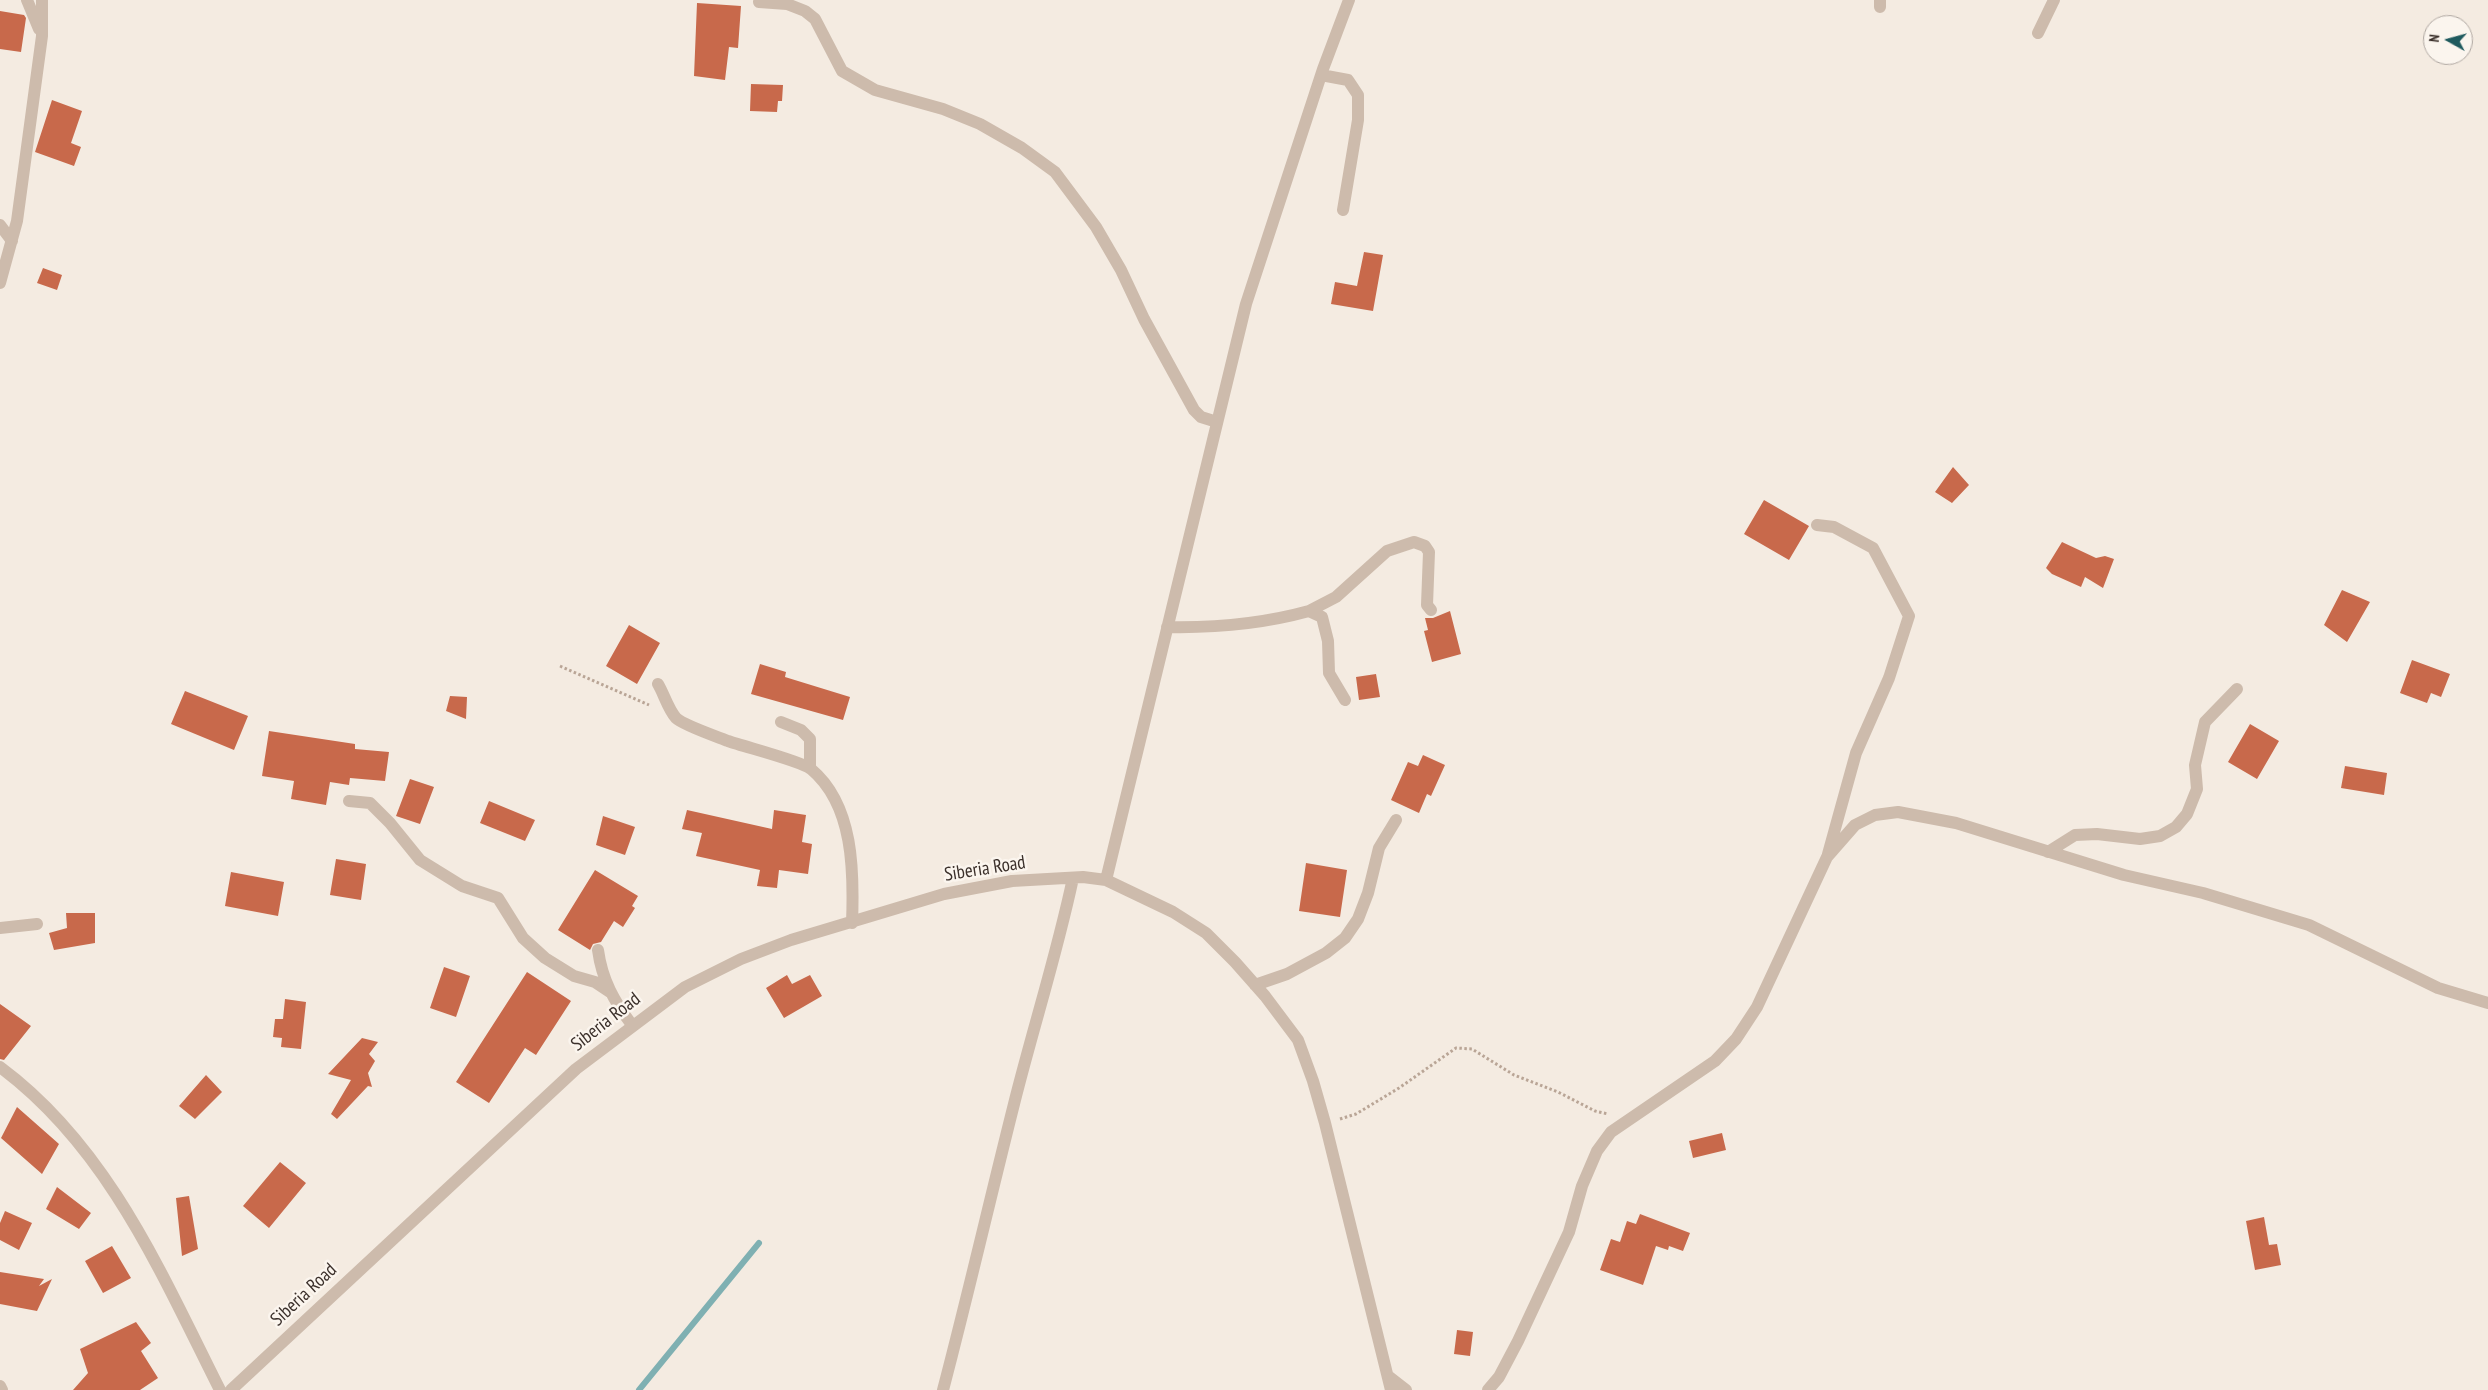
<!DOCTYPE html>
<html>
<head>
<meta charset="utf-8">
<style>
	body { margin:0 }
	#map { position:relative; width:2488px; height:1390px; overflow:hidden; background:#f4ebe1; font-family:"PT Sans Narrow",sans-serif }
	canvas { display:block }
	.north { position:absolute; left:2423px; top:15px; width:50px; height:50px; box-sizing:border-box; background:#fbf5ee; border:1px solid #aea6a0; border-radius:50%; rotate:277deg; font-size:14px; font-weight:700; line-height:20px; text-align:center; color:#3b302b }
	.north::after { content:''; display:block; margin:auto; width:18px; height:22px; background:#1f5a5e; clip-path:polygon(50% 0,100% 100%,50% 72%,0 100%) }
</style>
</head>
<body>
<div id="map">
<canvas width="2488" height="1390"></canvas>
<div class="north">N</div>
</div>
<script>
const g = document.querySelector('canvas').getContext('2d');
g.lineJoin = 'round';
function trace(path, color, width, dash) { g.strokeStyle = color; g.lineWidth = width; g.lineCap = dash ? 'butt' : 'round'; g.setLineDash(dash || []); g.stroke(path); }
function fillPath(path, color) { g.fillStyle = color; g.fill(path, 'evenodd'); }
function write(font, color, halo, rows, align = 'center') {
  g.font = font + ' "PT Sans Narrow",sans-serif'; g.lineWidth = 5; g.setLineDash([]); g.textBaseline = 'middle'; g.strokeStyle = halo; g.fillStyle = color; for (const [text, x, y, turn = 0] of rows) {
    g.save(); g.translate(x, y); g.rotate((+turn || 0) * Math.PI / 180); g.textAlign = isNaN(turn) ? turn : align; if (halo) g.strokeText(text, 0, 0); g.fillText(text, 0, 0); g.restore();
  }
}
trace(new Path2D(`
	M639 1390 759 1243`), '#7fb0b2', 6);
fillPath(new Path2D(`
	M697 3 741 6 738 48 729 47 725 80 694 76Z
	M0 11 24 15 26 18 21 52 0 49Z
	M751 84 783 85 782 101H778L777 112 750 111Z
	M52 100 82 111 71 143 81 147 74 166 35 152Z
	M1364 252 1383 255 1373 311 1331 304 1335 282 1357 286Z
	M43 268 62 275 57 290 37 283Z
	M1953 467 1969 485 1952 503 1935 492Z
	M1764 500 1809 526 1789 560 1744 534Z
	M2062 542 2096 558 2105 556 2114 559 2103 588 2085 577 2081 587 2052 574 2046 568Z
	M2342 590 2370 602 2347 642 2324 625Z
	M1450 611 1461 654 1432 662 1424 631 1428 630 1425 618H1433Z
	M629 625 660 643 637 684 606 666Z
	M2412 660 2450 674 2441 697 2431 693 2427 703 2400 693Z
	M760 664 786 672 785 677 850 697 843 720 751 694Z
	M1376 674 1380 697 1359 700 1356 677Z
	M185 691 248 716 234 750 171 724Z
	M450 696 467 697 466 719 446 711Z
	M2250 724 2279 741 2257 779 2228 762Z
	M269 731 355 744V749L389 752 385 781 350 778 349 785 330 782 326 805 291 799 294 781 262 776Z
	M1423 755 1445 765 1431 796 1427 794 1419 813 1391 800 1408 762 1418 766Z
	M2345 766 2387 773 2384 795 2341 788Z
	M410 779 434 787 420 824 396 816Z
	M489 801 535 820 525 841 480 823Z
	M687 810 772 829 774 810 806 815 802 842 812 844 808 874 779 870 777 888 757 886 760 870 696 856 702 833 682 829Z
	M603 816 635 827 625 855 596 845Z
	M336 859 366 864 361 900 330 895Z
	M1306 863 1347 870 1340 917 1299 911Z
	M595 870 638 896 632 906 635 908 623 927 614 921 601 942 593 944 590 950 558 930Z
	M231 872 284 882 278 916 225 906Z
	M66 913H95V943L54 950 49 933 67 928Z
	M444 967 470 976 456 1017 430 1008Z
	M527 972 571 1001 536 1055 525 1048 489 1103 456 1082Z
	M787 975 792 984 810 975 822 996 784 1018 766 988Z
	M285 999 306 1002 301 1049 281 1047 282 1038 273 1037 275 1019H283Z
	M0 1004 31 1026 4 1060 0 1059Z
	M362 1038 378 1042 369 1054 375 1061 368 1073 372 1087 368 1086 337 1119 331 1114 351 1080 328 1074Z
	M206 1075 222 1092 195 1119 179 1106Z
	M17 1107 59 1144 42 1174 1 1138Z
	M1722 1133 1726 1150 1693 1158 1689 1141Z
	M280 1162 306 1183 269 1228 243 1206Z
	M57 1187 91 1213 79 1229 46 1209Z
	M189 1196 198 1249 182 1256 176 1198Z
	M5 1211 32 1223 19 1250 0 1240V1223Z
	M1640 1214 1690 1233 1683 1251 1669 1246 1668 1250 1656 1246 1643 1285 1600 1270 1611 1239 1620 1242 1627 1221 1636 1224Z
	M2264 1217 2269 1245 2277 1244 2281 1265 2255 1270 2246 1221Z
	M112 1246 131 1278 103 1293 85 1261Z
	M0 1272 44 1279 39 1286 52 1279 37 1311 0 1304Z
	M136 1322 151 1343 141 1351 158 1378 140 1390H73L88 1373 80 1349Z
	M1457 1330 1473 1332 1470 1356 1454 1354Z`), '#c8694b');
trace(new Path2D(`
	M560 666 649 705
	M1340 1119 1356 1114 1399 1088 1456 1048 1472 1049 1514 1075 1558 1092 1595 1111 1608 1114`), '#b9a596', 3, [2.5, 2.5]);
trace(new Path2D(`
	M27 0 39 29
	M759 2 787 4 805 11 815 19 842 71 875 90 943 109 980 124 1022 148 1055 172 1096 227 1121 270 1144 319 1194 410 1201 417 1217 422
	M1880 7V0
	M2038 33 2054 0
	M1321 75 1348 80 1358 95V120L1343 210
	M0 225 12 241
	M0 283 17 221 42 36V0
	M1817 525 1834 527 1873 548 1909 616 1889 678 1856 753 1828 854
	M1309 611 1336 597 1387 551 1414 542 1425 546 1429 552 1427 605 1431 610
	M1167 627C1216 628 1262 624 1309 611L1322 617 1328 641 1329 673 1345 700
	M658 684C664 694 668 709 676 718 683 725 718 737 728 741 745 747 801 761 811 769 854 805 854 872 852 923
	M781 722 801 730 810 739V768
	M349 801 370 803 390 823 420 860 462 886 498 898 523 938 545 958 574 976 595 982 610 992
	M2048 852 2075 835 2097 834 2140 839 2160 836 2176 827 2187 814 2197 789 2195 765 2205 722 2237 689
	M1106 880 1246 304 1323 69 1349 0
	M0 928 37 924
	M598 950C602 980 614 1001 632 1025
	M1255 985 1287 974 1326 953 1345 938 1358 919 1368 893 1379 848 1396 820
	M0 1067C108 1147 161 1273 220 1390
	M1388 1376 1406 1390
	M0 1386 2 1390
	M231 1390 576 1069 685 987 741 959 791 940 944 894 1012 881 1083 877 1106 880 1173 912 1206 933 1235 962 1265 996 1298 1040 1313 1081 1325 1123 1391 1390
	M943 1390C968 1295 990 1199 1014 1104 1033 1028 1057 954 1073 878
	M1488 1390 1499 1377 1518 1341 1569 1232 1582 1186 1597 1151 1611 1132 1715 1061 1736 1039 1757 1007 1827 857 1855 825 1875 815 1898 812 1956 823 2124 875 2203 893 2309 925 2438 988 2488 1003`), '#cdbbac', 12);
write('19px', '#3b302b', '#fbf5ee', [
	["Siberia Road",985,869,-9],
	["Siberia Road",606,1022,-38],
	["Siberia Road",304,1295,-43]
]);
</script>
</body>
</html>
